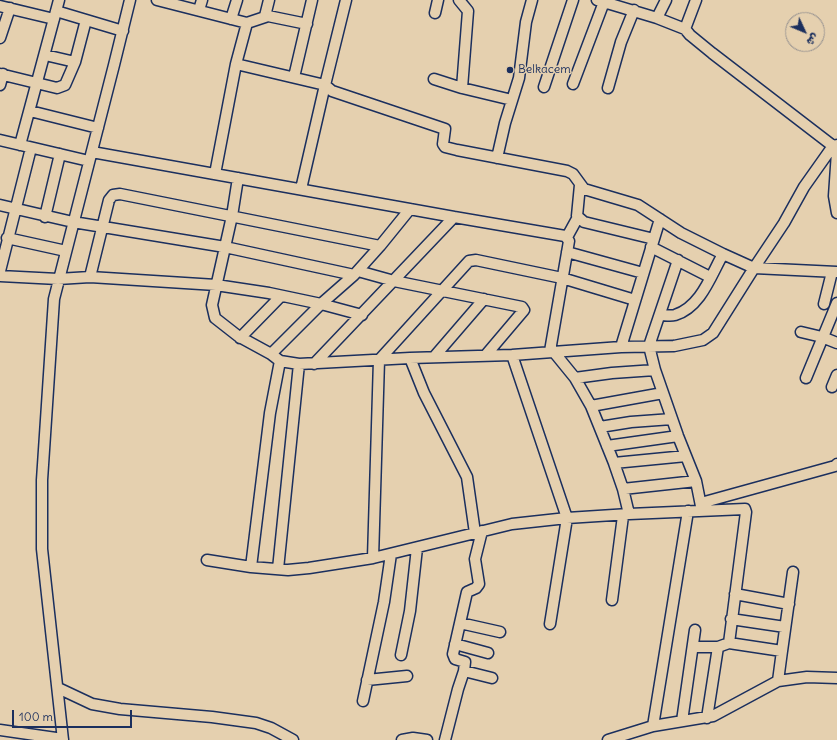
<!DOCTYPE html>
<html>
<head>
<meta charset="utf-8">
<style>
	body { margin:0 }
	#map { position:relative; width:837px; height:740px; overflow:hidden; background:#e5d0af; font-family:Delius,"Playpen Sans Arabic",sans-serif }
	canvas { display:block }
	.north { position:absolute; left:785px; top:12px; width:40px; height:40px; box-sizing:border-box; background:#e5d0af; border:1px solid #94908f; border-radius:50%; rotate:134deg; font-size:11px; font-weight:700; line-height:16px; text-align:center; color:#1b2f5e }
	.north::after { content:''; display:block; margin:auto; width:14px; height:18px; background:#1b2f5e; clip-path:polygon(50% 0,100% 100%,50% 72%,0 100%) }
	.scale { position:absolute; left:12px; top:710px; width:120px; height:18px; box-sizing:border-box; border:2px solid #1b2f5e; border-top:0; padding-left:5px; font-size:12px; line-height:14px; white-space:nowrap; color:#1b2f5e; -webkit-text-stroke:3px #e5d0af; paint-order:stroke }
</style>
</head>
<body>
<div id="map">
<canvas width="837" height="740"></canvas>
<div class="north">ش</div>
<div class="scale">100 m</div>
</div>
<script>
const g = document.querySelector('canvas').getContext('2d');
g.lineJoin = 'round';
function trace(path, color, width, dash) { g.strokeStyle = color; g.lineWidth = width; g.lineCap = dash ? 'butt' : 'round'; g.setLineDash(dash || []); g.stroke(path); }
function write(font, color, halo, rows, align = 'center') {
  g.font = font + ' Delius,sans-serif'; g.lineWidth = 3; g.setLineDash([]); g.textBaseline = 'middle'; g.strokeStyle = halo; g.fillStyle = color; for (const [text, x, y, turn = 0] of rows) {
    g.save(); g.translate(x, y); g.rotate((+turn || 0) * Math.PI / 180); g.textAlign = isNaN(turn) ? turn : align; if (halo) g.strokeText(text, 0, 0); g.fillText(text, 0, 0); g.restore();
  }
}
const minor = new Path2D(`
	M157 0 247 23 236 64 325 85 346 0
	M459 0 468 11 462 88
	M597 0 657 18 685 29 690 35 712 53 833 146
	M0 6 54 19
	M199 10 202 0
	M56 11 123 31
	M435 13 438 0
	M265 16 269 0
	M657 18 666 0
	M231 19 237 0
	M247 23 268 16 307 24
	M685 29 696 0
	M0 38 10 8
	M45 55 75 62
	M0 74 57 88 65 85 75 62 86 20
	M294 77 312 0
	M434 79 462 88 512 100
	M573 84 604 2
	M0 85 3 74
	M544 87 573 0
	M608 88 621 42 634 10
	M30 111 98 128
	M0 140 89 161
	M20 145 59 0
	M92 152 454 217 314 364
	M837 152 834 196 837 213
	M497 158 505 123 519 78 526 22 532 0
	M215 174 236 64
	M238 178 232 216 212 305 215 318 238 336 271 354 280 361 299 364 410 358 512 355 621 347 674 346 703 340 713 333 754 268 784 223 804 187 833 146 837 145
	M580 185 577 216 584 222 654 239
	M301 189 325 85 332 91 445 129 443 144 445 147 457 150 567 171 573 174 584 189 638 205 681 233 723 254 754 268 837 272
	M0 205 73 222 225 247 354 275
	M45 217 60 154
	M454 217 565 236 569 241 550 351
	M567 237 578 217
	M7 238 66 251
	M651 247 710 277
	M567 252 643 273
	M678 260 649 346 655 370 678 436 696 481 702 511
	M0 271 31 148
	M358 271 394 281 522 307 524 310 485 356
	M0 276 58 279 90 277 216 285 269 293 321 304 362 315
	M90 277 109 200 113 195 120 194 380 246
	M824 304 832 272
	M660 315C664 315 671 316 675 315 701 307 711 275 723 254
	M801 332 822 337 837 343
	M240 338 281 296
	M621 347 660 219
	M553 351 575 378 591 406 614 463 623 489 629 514
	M271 354 321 304 354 275 380 246 410 209
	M512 355 567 518 550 624
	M434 357 484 299
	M410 358 424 393 467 477 475 533
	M575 378 612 373 655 370
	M806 378 837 303
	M832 387 837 375
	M591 406 663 393
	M600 427 631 422 672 419
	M607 446 678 436
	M614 463 686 456
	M623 489 696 481
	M701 503 835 466 837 464
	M373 558 379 360 469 261 476 260 562 278 635 300
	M207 560 251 567 288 570 309 568 373 558 512 524 567 518 629 514 745 509 746 512 729 643
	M251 567 270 413 280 361
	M278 569 299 364
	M735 594 789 604
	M612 600 623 516
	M731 619 785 627
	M460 623 500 632
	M455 644 488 653
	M693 647H718L729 643 782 651 778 681
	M782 651 793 572
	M401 655 410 611 417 548
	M464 671 492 678
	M367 680 407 676
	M58 688 92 704 120 709 212 717 256 723 271 728 293 740
	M363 701 384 602 391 554
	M707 718 718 647
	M682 721 695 630
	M653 726 688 511
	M0 730 63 739
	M63 740 42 549V480L54 299 114 65 130 0
	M402 740 413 738 427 740
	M445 740 458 689 464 671 465 662 455 659 453 654 467 592 476 588 479 584 475 559 482 531
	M608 740 653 726 713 716 778 681 807 677 837 678`);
trace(minor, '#1b2f5e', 13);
trace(minor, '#e5d0af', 10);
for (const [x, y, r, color] of [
	[510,70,4,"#1b2f5e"]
]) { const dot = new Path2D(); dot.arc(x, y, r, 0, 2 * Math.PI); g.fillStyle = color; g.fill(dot); trace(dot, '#e5d0af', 1.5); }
write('12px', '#1b2f5e', '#e5d0af', [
	["Belkacem",518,70]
], 'left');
</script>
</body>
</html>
